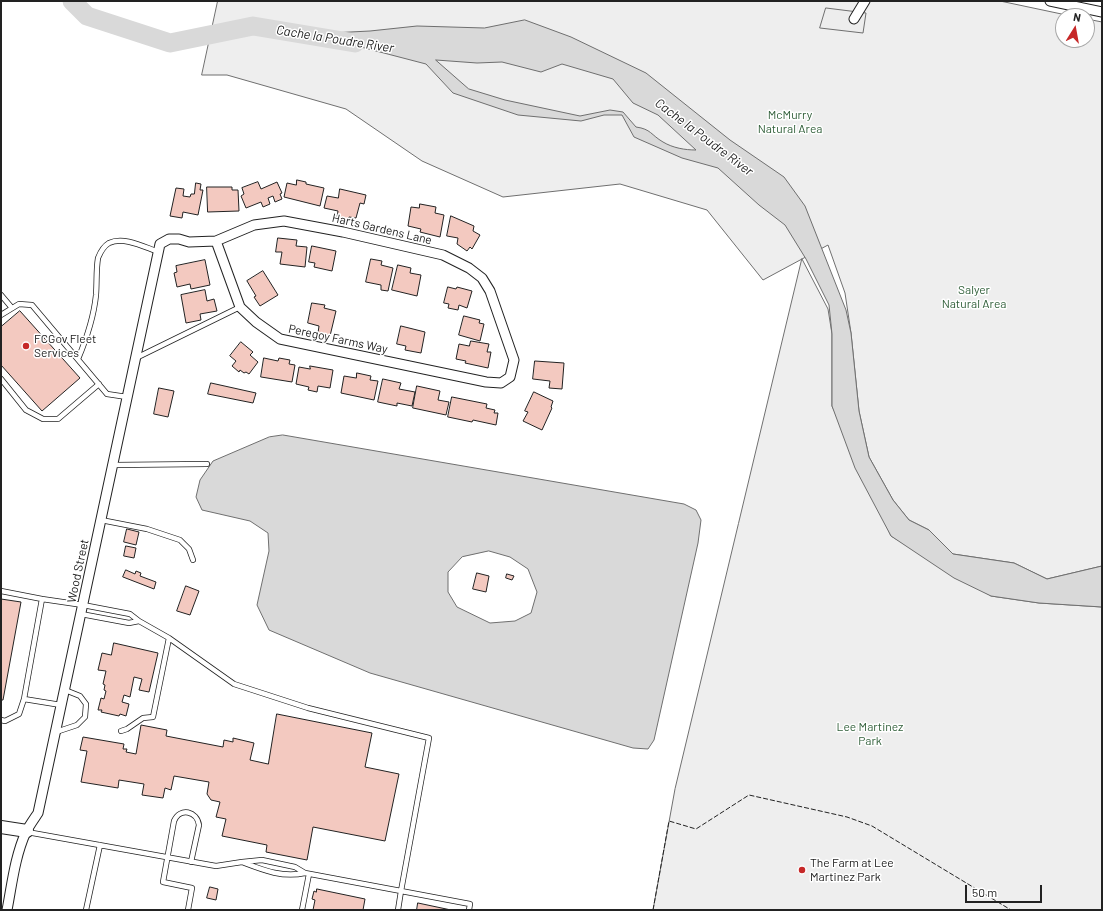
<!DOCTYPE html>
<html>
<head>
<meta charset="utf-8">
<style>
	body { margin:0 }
	#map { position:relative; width:1103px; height:911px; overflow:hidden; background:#fff; font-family:Barlow,sans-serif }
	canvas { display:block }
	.frame { position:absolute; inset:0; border:2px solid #222; pointer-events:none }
	.north { position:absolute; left:1055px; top:8px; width:40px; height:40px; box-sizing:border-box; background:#fff; border:1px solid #a7a7a7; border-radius:50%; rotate:11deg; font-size:11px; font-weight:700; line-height:16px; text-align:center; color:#222 }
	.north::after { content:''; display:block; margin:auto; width:14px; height:18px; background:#c62828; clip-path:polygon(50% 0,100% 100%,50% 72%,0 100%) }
	.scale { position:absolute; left:965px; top:885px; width:77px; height:18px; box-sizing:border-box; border:2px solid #222; border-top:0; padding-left:5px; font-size:12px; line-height:14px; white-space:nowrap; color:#222; -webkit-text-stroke:3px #fff; paint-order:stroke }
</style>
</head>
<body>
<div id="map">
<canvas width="1103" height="911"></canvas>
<div class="frame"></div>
<div class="north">N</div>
<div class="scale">50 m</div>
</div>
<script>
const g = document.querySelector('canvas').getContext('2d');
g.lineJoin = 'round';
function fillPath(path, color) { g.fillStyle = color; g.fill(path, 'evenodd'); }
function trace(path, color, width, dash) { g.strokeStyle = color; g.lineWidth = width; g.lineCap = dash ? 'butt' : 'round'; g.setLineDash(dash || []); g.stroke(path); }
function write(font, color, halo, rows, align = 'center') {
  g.font = font + ' Barlow,sans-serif'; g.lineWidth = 3; g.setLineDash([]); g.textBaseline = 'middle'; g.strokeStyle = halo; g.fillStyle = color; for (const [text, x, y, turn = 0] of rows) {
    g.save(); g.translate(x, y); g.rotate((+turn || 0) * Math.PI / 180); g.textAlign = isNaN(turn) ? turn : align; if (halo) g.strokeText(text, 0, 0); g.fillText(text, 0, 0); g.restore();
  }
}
const green = new Path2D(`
	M218 1H1000L1071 16H1063V40H1087V19L1102 22V566L1047 579 1014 563 953 554 929 530 909 520 893 500 869 457 859 411 851 333 845 293 828 245 763 280 707 210 620 184 503 197 422 161 346 109 227 75H202Z
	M802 259 828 309 832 334V406L891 536 991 596 1039 603 1102 607V910H653L675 789Z`);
fillPath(green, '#eee');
trace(green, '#6f6f6f', 1);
const parking = new Path2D(`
	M826 8 866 13 863 33 820 28Z`);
fillPath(parking, '#ededed');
trace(parking, '#6f6f6f', 1);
const water = new Path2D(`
	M525 20 571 37 646 73 730 140 784 177 805 206 846 310 851 333 859 411 869 457 893 500 909 520 929 530 953 554 1014 563 1047 579 1102 566V607L1039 603 991 596 954 578 891 536 855 468 832 406V334L829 305 806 259 785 225 759 205 718 168 682 158 634 137 622 115H604L581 121 518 115 453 93 426 64 311 34 370 31 417 26 484 28ZM436 60 477 63 502 62 541 72 562 64 613 79 633 103 658 115 696 150C685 150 673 148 663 142 651 135 651 129 636 127L623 112 610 110 580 116 505 100 469 89Z
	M283 435 684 504 696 510 701 520 698 543 654 740 648 749 633 748 370 673 269 630 257 605 269 551 268 533 250 521 202 510 196 497 200 480 213 461 269 437ZM489 551 510 557 528 569 537 592 531 613 515 621 490 623 457 607 448 592V572L462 557Z`);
fillPath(water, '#d9d9d9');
trace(water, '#6f6f6f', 1);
trace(new Path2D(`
	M72 1 87 16 170 43 253 26 355 43`), '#d9d9d9', 19);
const building = new Path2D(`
	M297 180 306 182V184L324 188 320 206 284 197 287 183 296 185Z
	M258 182 261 189 277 182 282 193 280 194 282 199 275 202 273 196 268 198 270 204 263 207 261 202 246 208 241 196 244 194 242 188Z
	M196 183 201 184 200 190H203L198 215 183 212 182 218 170 216 176 188 184 189 183 196 190 197 191 194H194Z
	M207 187H232V190H238L239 211 208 212Z
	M340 189 366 195 364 204 360 203 356 218 349 217 348 220 337 217 338 211 324 208 327 196 338 198Z
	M420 204 436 207 435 213 444 215 440 237 420 232 421 229 408 226 411 207 419 208Z
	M451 216 474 226 473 231 480 235 472 249 470 247 467 251 457 244 458 238 447 236Z
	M278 238 297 240 296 246 307 247 305 267 280 264 282 252H276Z
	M312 246 336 251 332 271 314 267 315 263 309 262Z
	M371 259 382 261 381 265 393 268 388 291 381 290V285L366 282Z
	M205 260 210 285 191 289 190 284 177 287 174 273 177 272 176 266Z
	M398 265 411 268 410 273 421 275 417 296 392 290Z
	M263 271 278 295 260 306 254 297 256 296 247 281Z
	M448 287 456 289 457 287 472 291 467 308 459 305 458 310 448 308 449 304 444 303Z
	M205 290 207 301 214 299 217 311 200 314 201 320 186 323 181 295Z
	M312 303 325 305 324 308 336 311 330 336 318 333 319 326 308 323Z
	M20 311 80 378 42 411 1 365V327Z
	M464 316 480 320 479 323 484 324 480 341 459 335Z
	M401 326 425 332 421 353 405 350 406 346 397 344Z
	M471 341 489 344 487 352H491L488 368 465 363 466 361 456 359 459 344 469 346Z
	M241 342 253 352 250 355 258 362 249 374 246 372 244 373 240 370 239 372 232 366 236 361 230 356Z
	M264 358 278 361 279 358 290 360 289 364 295 365 292 382 261 377Z
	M535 361 564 363 562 389 549 388 550 381 533 379Z
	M310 366 333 370 330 388 318 386 317 392 308 390 309 387 296 384 299 367 310 369Z
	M357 373 371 376 370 380 378 381 374 400 341 393 344 376 356 378Z
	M383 379 401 383 399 389 415 392 412 406 397 403V406L378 402Z
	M211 383 256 393 253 403 208 394Z
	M417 386 440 391 438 400 449 402 446 415 413 408Z
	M159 388 174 391 168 417 154 414Z
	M534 392 553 401 551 407 552 408 542 430 523 421 528 412 525 411Z
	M452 397 487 404 486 408 495 410 494 413H498L496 425 473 420 472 422 448 417Z
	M127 529 139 532 136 545 124 542Z
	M126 546 136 548 134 558 124 556Z
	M126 570 135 574 136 571 141 573 140 576 156 582 154 589 123 577Z
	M477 573 489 576 486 592 473 589Z
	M507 574 514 576 512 580 506 578Z
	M186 586 199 591 190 615 177 611Z
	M1 599 21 602 3 700H1Z
	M114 643 158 653 149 692 139 690 142 679 134 677 130 697 124 695 122 702 129 704 126 716 120 714 119 716 101 712 102 710H98L101 698 104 699 106 691 104 690 105 685 103 684 106 671 98 670 102 653 111 655Z
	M277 714 372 733 365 767 399 774 385 841 313 827 307 860 266 852 267 845 222 836 226 819 216 817 220 802 211 800 207 794 209 782 174 776 171 790 165 788 163 798 142 795 144 784 119 780 118 788 81 782 87 751 80 750 83 737 124 744 123 749H127L126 752 136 754 141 725 167 730 166 736 223 747 224 740 233 742V738L254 743 250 760 268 764Z
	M210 887 218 889 216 900 207 898Z
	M317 889 365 899 363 910H313L315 900 312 899 314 891 316 892Z
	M418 903 451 910H417Z`);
fillPath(building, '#f3c9c0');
trace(building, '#222', 1);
const service = new Path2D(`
	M1 295 12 308
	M1 315 19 304 32 305 107 394 127 397
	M136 358 240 307
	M78 359C86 340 94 315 96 295 97 282 96 270 98 258 100 253 104 246 109 243 124 236 144 247 159 252
	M1 379 26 410 43 419H58L99 384
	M113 465 207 464
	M101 520 147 529 180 540 189 549 193 560
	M1 591 42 599 83 605 130 614 139 621 129 623 81 614
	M139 621 169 638 234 684 308 708 429 738 401 891 305 873
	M24 699 42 599
	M1 720 5 721 19 714 24 699 61 705
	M121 731 127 729 143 718 153 717 169 638
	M56 732 77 725 85 717 86 704 80 696 65 690
	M27 832 216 866 242 862
	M262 860 295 867 305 873C282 878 263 870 242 862Z
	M86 910 100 845
	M188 910 192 888 163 882 174 821C180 807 197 811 199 825L191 862
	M302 910 309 874
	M398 910 401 891 470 904 469 910`);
const minor = new Path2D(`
	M1050 1 1102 12
	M854 19 865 1
	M7 910C12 884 15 856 26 832 29 826 34 819 38 813L160 244 169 239H179L189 242 216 241 254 225 284 221 343 232 443 255 469 268 482 278 490 291 514 360 510 377 501 383 486 382 280 339 256 322 240 307 216 241`);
const tertiary = new Path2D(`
	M1 827 27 831`);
trace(service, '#222', 6);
trace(minor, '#222', 11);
trace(tertiary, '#222', 14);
trace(service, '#fff', 4.5);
trace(minor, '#fff', 9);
trace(tertiary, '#fff', 12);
trace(new Path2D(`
	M653 910 669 821 696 829 749 795 847 817 872 826 1011 910`), '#222', 1, [5, 2]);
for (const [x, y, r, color] of [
	[26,346,4,"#c62828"],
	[802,870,4,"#c62828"]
]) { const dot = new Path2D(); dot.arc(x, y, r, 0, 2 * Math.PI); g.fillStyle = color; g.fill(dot); trace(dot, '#fff', 1.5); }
write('12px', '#2f5e38', '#fff', [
	["McMurry",790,115],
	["Natural Area",790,129],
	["Salyer",974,290],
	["Natural Area",974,304],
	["Lee Martinez",870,727],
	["Park",870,741]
]);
write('12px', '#222', '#fff', [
	["Harts Gardens Lane",382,229,13],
	["Peregoy Farms Way",338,339,12],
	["Wood Street",78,571,-78]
]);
write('12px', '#222', '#fff', [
	["FCGov Fleet",34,339],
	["Services",34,353],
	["The Farm at Lee",810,863],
	["Martinez Park",810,877]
], 'left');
write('italic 13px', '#222', '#fff', [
	["Cache la Poudre River",335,39,9],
	["Cache la Poudre River",704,137,37]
]);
</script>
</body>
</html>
